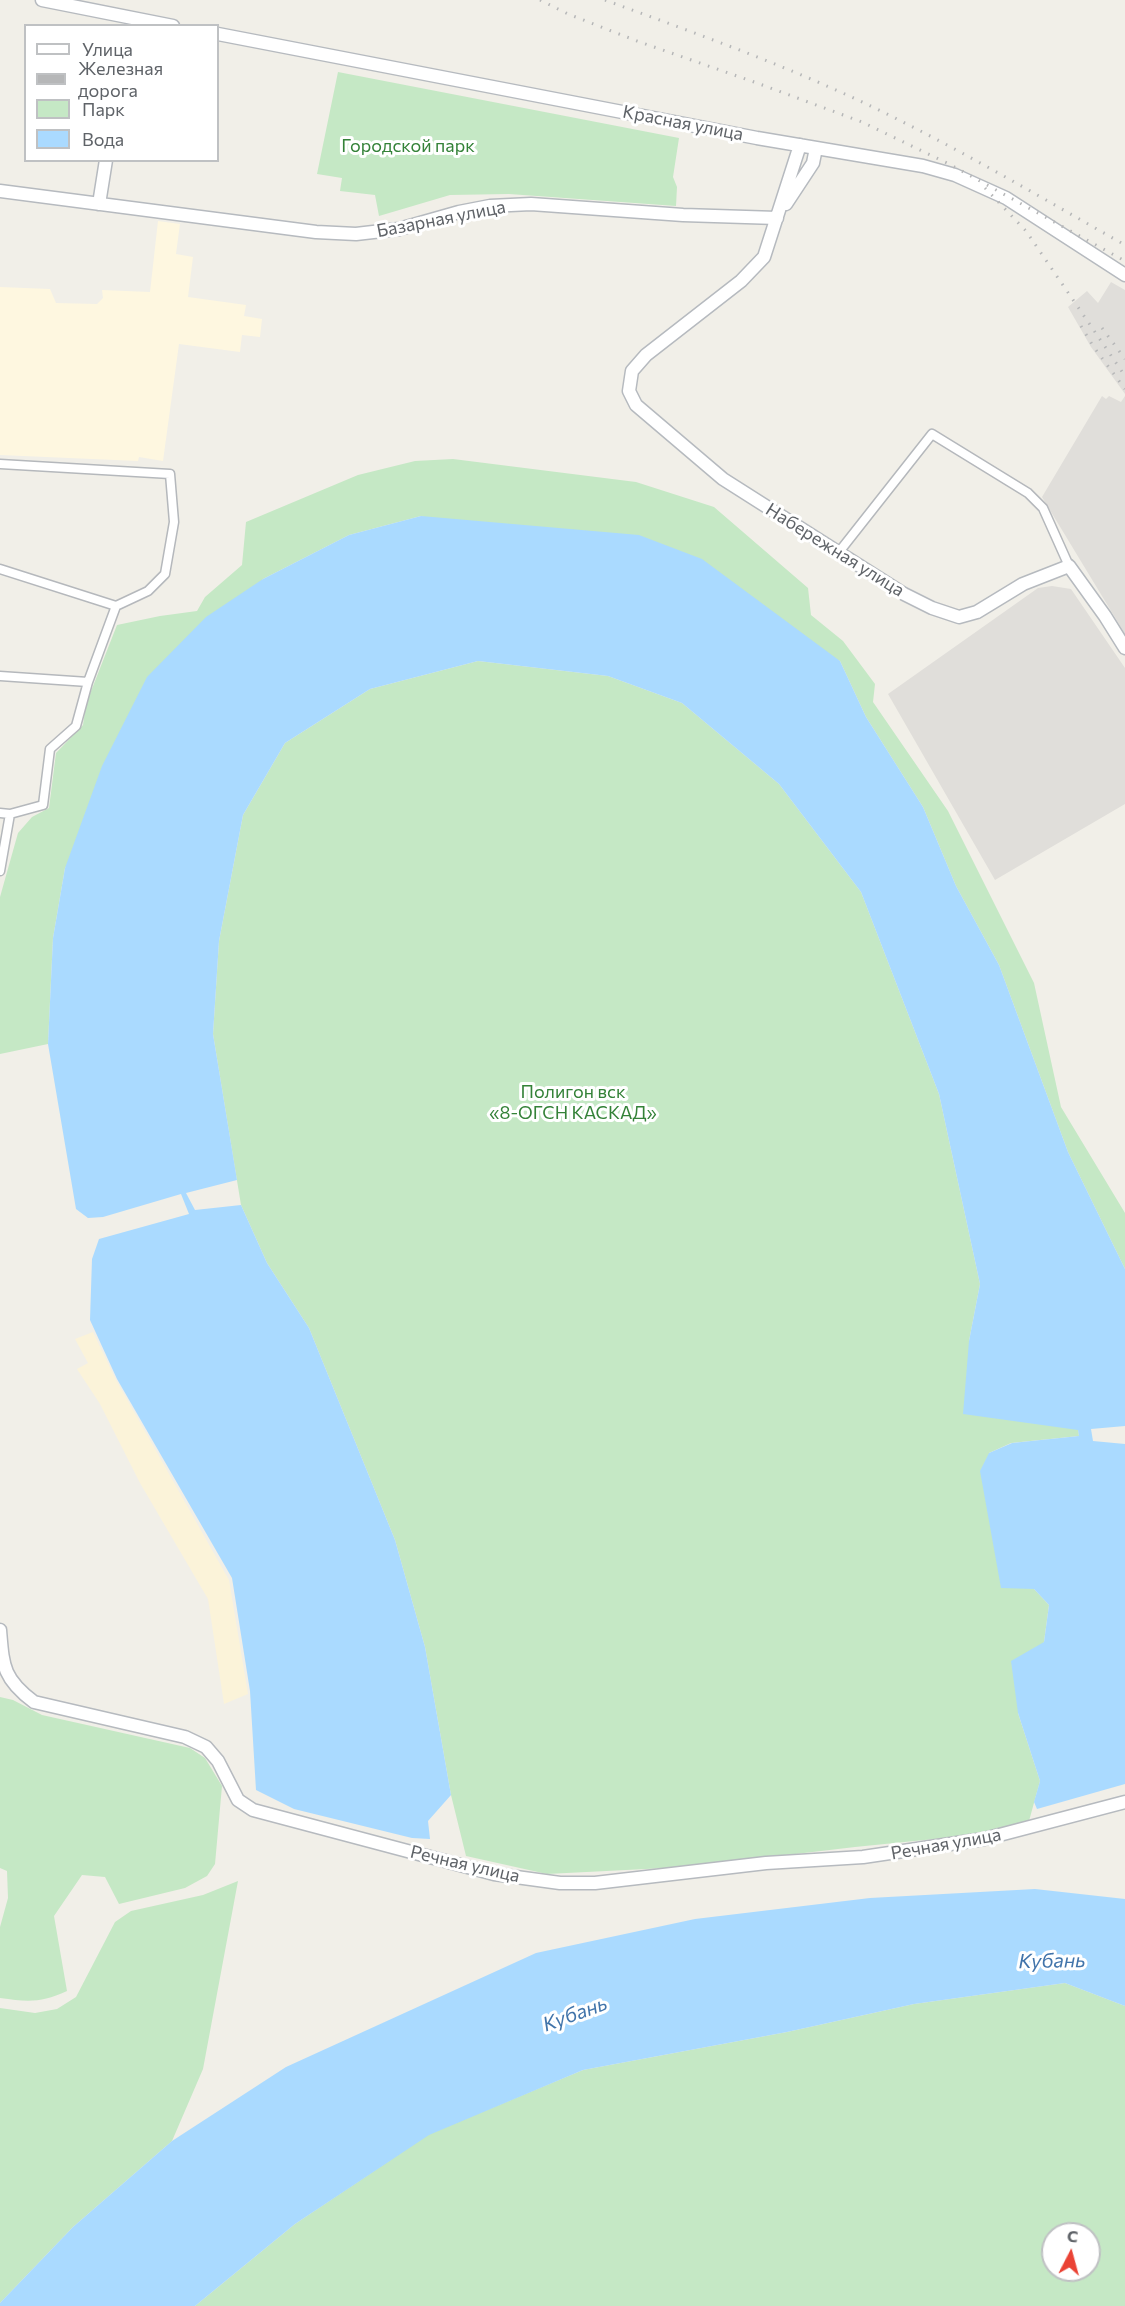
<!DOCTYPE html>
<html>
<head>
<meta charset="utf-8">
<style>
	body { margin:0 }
	#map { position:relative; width:1125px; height:2306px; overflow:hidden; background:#f1efe8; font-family:Commissioner,sans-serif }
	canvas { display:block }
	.legend { position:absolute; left:24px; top:24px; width:195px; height:138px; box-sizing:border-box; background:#fff; border:2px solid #bfc1c3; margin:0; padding:8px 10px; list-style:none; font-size:18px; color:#5f6368 }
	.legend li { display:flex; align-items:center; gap:12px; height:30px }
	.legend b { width:30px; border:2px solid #bfc1c3 }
	.north { position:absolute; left:1041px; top:2222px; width:60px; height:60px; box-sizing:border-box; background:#fff; border:2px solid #bfc1c3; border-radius:50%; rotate:6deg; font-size:16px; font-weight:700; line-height:24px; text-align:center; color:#5f6368 }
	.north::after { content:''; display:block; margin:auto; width:21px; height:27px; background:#ea4335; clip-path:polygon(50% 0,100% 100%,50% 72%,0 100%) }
</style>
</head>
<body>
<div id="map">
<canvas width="1125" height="2306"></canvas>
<ul class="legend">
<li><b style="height:8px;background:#fff"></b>Улица</li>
<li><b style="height:8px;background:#b6b7b8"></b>Железная дорога</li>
<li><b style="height:16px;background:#c5e8c5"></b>Парк</li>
<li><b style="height:16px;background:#aadaff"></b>Вода</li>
</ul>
<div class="north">С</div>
</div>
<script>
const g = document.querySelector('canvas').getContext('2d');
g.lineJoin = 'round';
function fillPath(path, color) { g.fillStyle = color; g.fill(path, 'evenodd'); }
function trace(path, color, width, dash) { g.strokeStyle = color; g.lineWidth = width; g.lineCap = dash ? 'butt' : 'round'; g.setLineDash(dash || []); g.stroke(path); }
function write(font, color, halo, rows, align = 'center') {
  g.font = font + ' Commissioner,sans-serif'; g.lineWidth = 6; g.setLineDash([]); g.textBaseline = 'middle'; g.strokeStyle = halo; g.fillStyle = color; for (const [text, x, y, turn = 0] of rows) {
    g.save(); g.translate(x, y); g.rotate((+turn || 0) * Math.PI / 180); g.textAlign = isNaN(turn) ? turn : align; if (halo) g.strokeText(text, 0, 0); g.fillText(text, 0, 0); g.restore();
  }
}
fillPath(new Path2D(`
	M158 221 180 224 176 254 193 257 188 297 246 305 244 316 262 319 260 337 242 335 240 352 179 344 163 461 139 457 138 461 0 455V287L50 289 56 303 97 304 103 298 102 290 150 292Z`), '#fef7e0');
fillPath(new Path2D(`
	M1111 282 1125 290V394L1091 347 1068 307 1087 291 1098 303Z
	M1102 396 1106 399 1109 396 1121 402 1125 396V634L1042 497Z
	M1052 586 1071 589 1125 668V804L995 880 888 694 1038 588Z`), '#e0deda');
fillPath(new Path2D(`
	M338 72 679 138 673 177 677 187 676 206 509 194 450 195 379 216 375 195 340 191 342 178 317 174Z
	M453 459 636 482 714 507 808 588 811 615 843 641 875 684 873 702 948 811 1034 983 1061 1107 1125 1213V1269L1068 1152 999 965 956 886 923 807 866 717 840 661 421 516 349 535 263 579 65 868 53 938 48 1044 0 1054V897L18 833 32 817 49 808 56 753 83 725 86 704 117 625 160 616 197 611 205 597 242 565 246 522 358 475 415 461Z
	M478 661 608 676 682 703 779 784 861 892 939 1094 980 1284 969 1341 1078 1429 1079 1436 1011 1443 989 1453 1034 1589 1049 1605 1044 1642 1018 1713 1040 1781 1029 1821 984 1834 855 1847 685 1867 547 1874 466 1856 451 1795 425 1647 395 1540 309 1328 267 1263 241 1205 213 1034 219 941 243 815 285 743 370 689Z
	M0 1697 13 1700 42 1715 190 1748 205 1758 222 1786 215 1864 207 1876 185 1888 119 1904 105 1877 82 1875 54 1916 67 1991C41 2003 28 2002 0 1998V1927L8 1898 7 1871 0 1868Z
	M238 1881 203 2069 172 2141 73 2227 0 2303V2008L35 2013 57 2009 76 1997 115 1922 131 1911 203 1895Z
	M1065 1983 1125 2006V2306H195L295 2224 429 2134 583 2070 787 2032 914 2004ZM1053 2234H1089V2270H1053Z`), '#c5e8c5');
fillPath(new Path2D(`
	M93 1332 116 1380 229 1580 248 1694 224 1704 208 1599 140 1483 100 1404 77 1369 88 1363 75 1339Z`), '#fbf3d9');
fillPath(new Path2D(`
	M421 516 639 535 702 559 840 661 866 717 923 807 956 886 999 965 1068 1152 1125 1269V1426L1091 1429 1093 1441 1125 1444V1784L1037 1809 1034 1802 1040 1781 1018 1713 1011 1661 1044 1642 1049 1605 1034 1589 1001 1588 980 1471 989 1453 1012 1443 1079 1436 1078 1430 963 1414 969 1341 980 1284 939 1094 861 892 779 784 682 703 608 676 478 661 370 689 285 743 243 815 219 941 213 1034 237 1180 186 1193 195 1210 241 1205 267 1263 309 1328 395 1540 425 1647 451 1795 428 1821 430 1839 412 1838 294 1809 256 1790 250 1691 232 1578 117 1379 90 1320 92 1259 99 1239 189 1214 181 1194 103 1217 88 1218 76 1209 48 1044 53 938 65 868 102 766 147 677 206 617 263 579 349 535Z
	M1035 1889 1125 1899V2006L1065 1983 914 2004 787 2032 583 2070 429 2135 295 2224 195 2306H0V2303L73 2227 172 2141 286 2067 536 1953 695 1919 870 1898Z`), '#aadaff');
const street = new Path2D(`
	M0 464 170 474 174 522 165 574 148 591 116 606
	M839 552 932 434 1028 493 1043 508 1069 566
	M0 569 116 606
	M0 676 88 682
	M0 813 10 814
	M0 871 10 814 43 805 50 749 76 726 88 682 116 606`);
const secondary = new Path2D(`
	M42 0 173 26
	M218 34 757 138 923 166 955 175 1006 198 1125 275
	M800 145 764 257 741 281 646 355 632 371 629 391 636 405 723 479 904 594 932 608 959 617 977 612 1023 584 1069 566 1105 616 1125 648
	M0 191 316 232 356 234 399 229 459 212 490 206 531 204 683 215 777 218
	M99 204 106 160
	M786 204 813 163 816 148
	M0 1630C3 1666 3 1679 34 1702L185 1737 206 1747 218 1761 238 1800 253 1810 494 1874 560 1883H595L766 1863 863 1857 984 1839 1125 1802`);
trace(street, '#b5b8bc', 11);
trace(secondary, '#b6babf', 15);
trace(street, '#fff', 8);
trace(secondary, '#fff', 12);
trace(new Path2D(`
	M540 0 568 14 637 41 757 83 862 122 949 164 1125 261
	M605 0C703 36 802 71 895 118 973 157 1049 202 1125 245
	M985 188 1026 231 1125 376
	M1081 326 1093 346 1125 389
	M1102 328 1125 359`), '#b6b7b8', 3, [1.5, 8]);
write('18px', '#5f6368', '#fff', [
	["Красная улица",683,123,11],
	["Базарная улица",441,219,-11],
	["Набережная улица",835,550,32],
	["Речная улица",946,1844,-10],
	["Речная улица",465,1864,13]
]);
write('18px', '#348238', '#fff', [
	["Городской парк",408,146],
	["Полигон вск",573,1092],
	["«8-ОГСН КАСКАД»",573,1113]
]);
write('italic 20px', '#4174aa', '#fff', [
	["Кубань",1052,1961,-1],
	["Кубань",575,2014,-20]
]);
</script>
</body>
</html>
